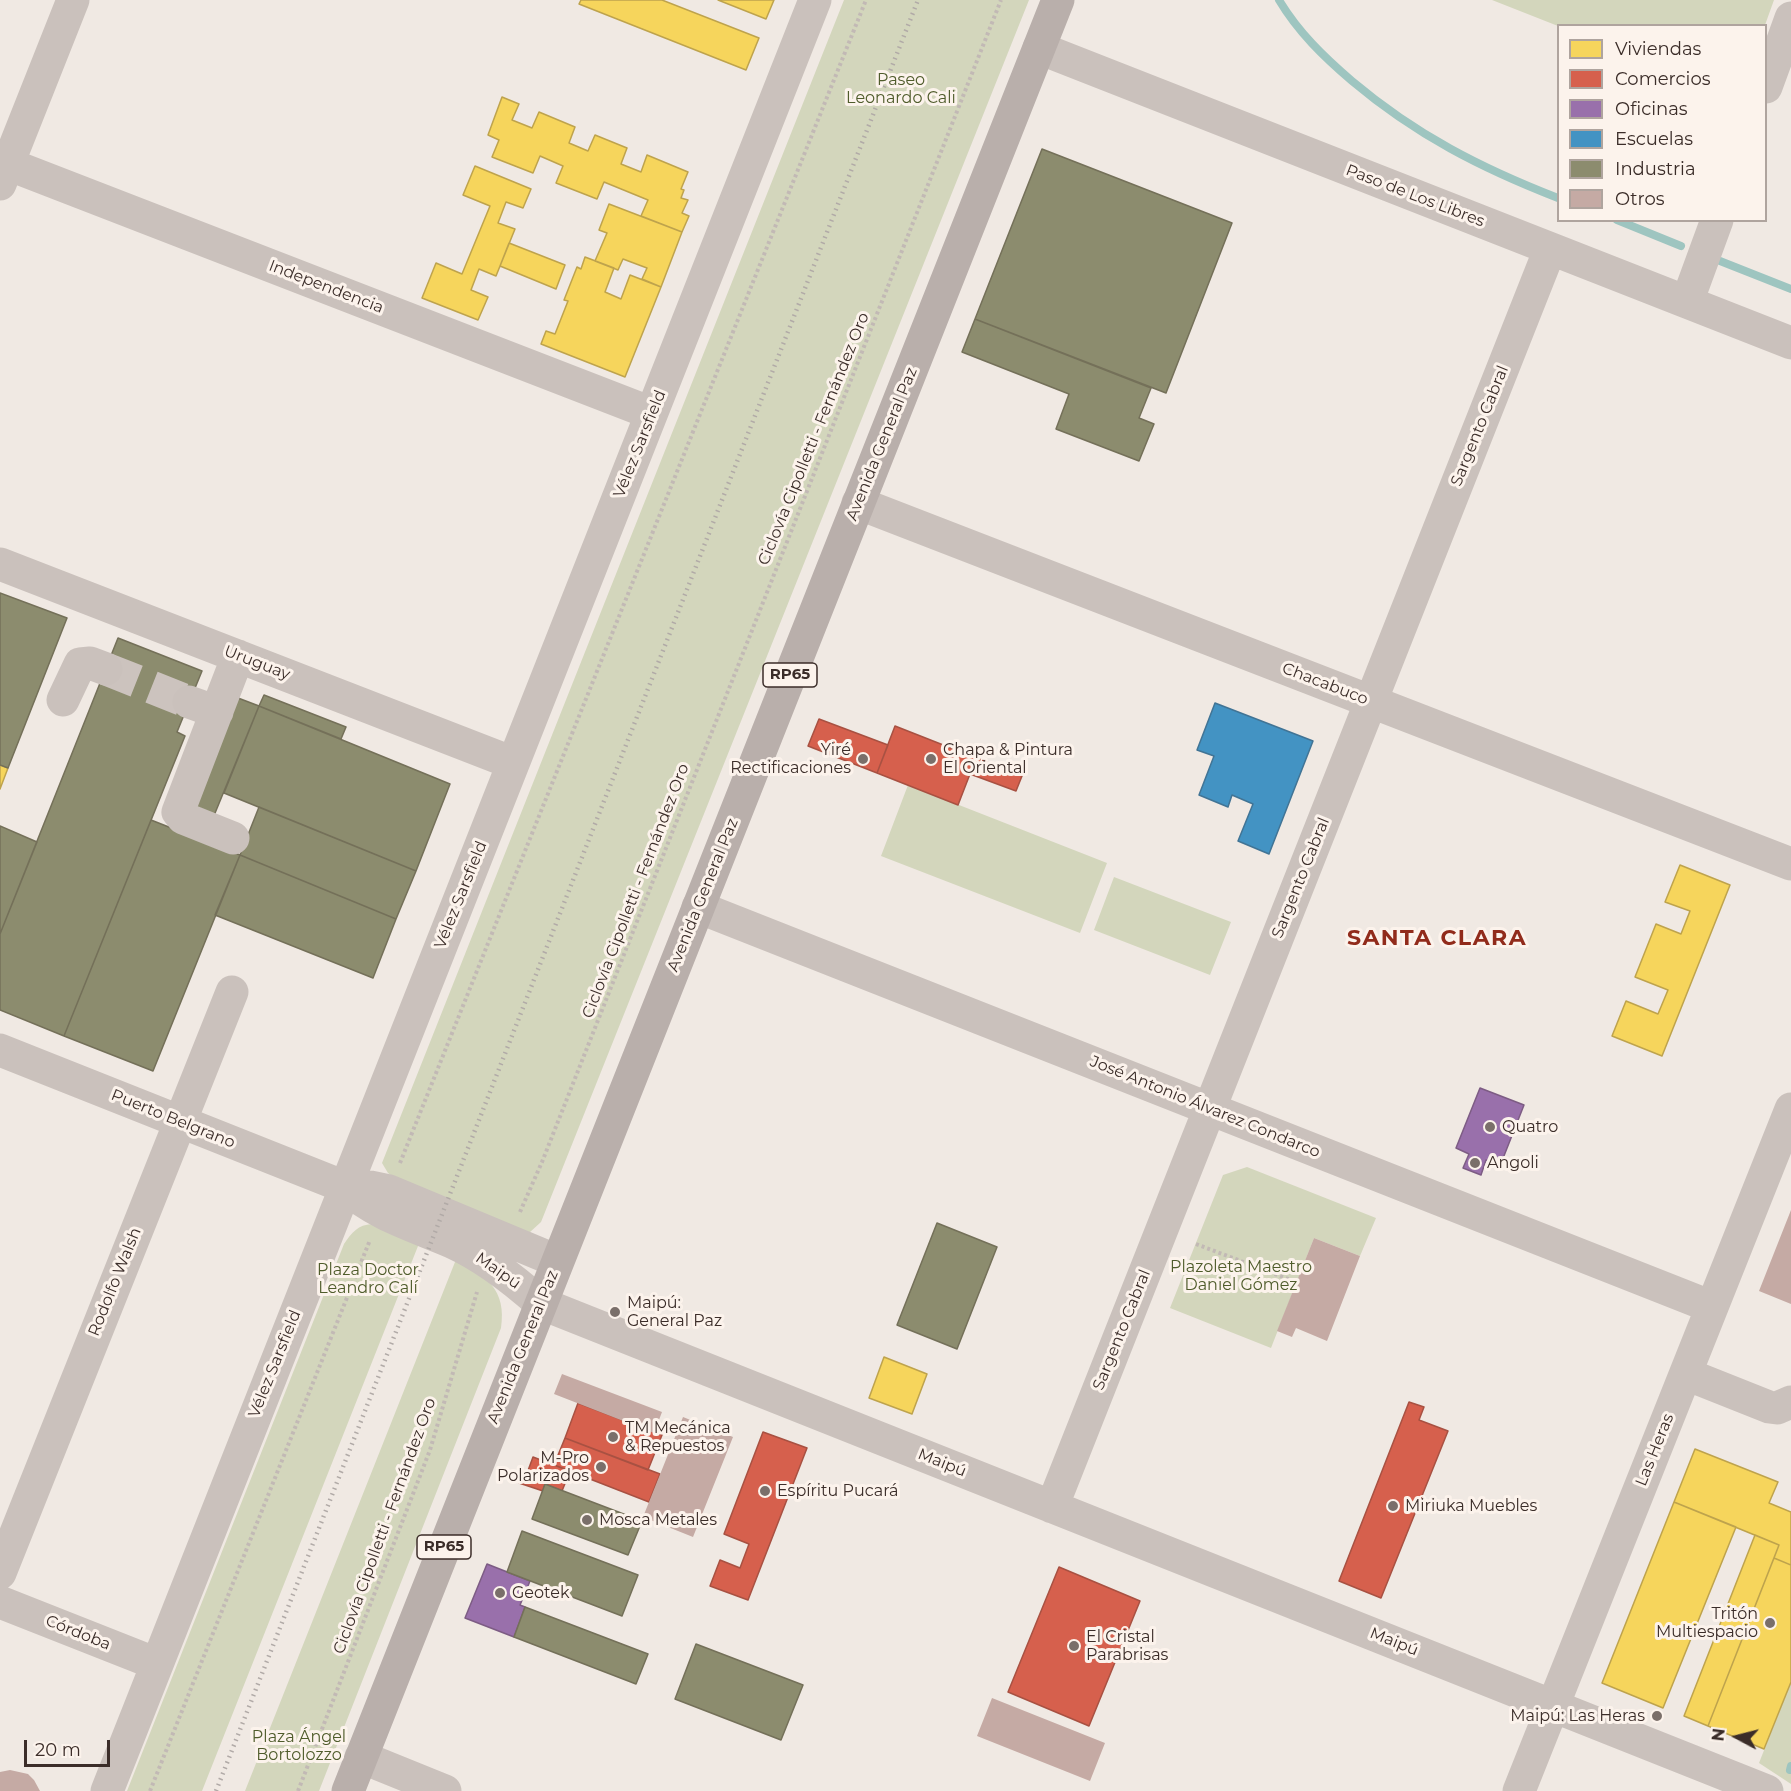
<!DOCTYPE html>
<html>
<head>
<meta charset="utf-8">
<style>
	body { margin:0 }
	#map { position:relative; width:1791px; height:1791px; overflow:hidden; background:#f0e9e3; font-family:Montserrat,sans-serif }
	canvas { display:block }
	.legend { position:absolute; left:1557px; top:24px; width:210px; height:198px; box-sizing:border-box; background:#fcf3ec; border:2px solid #afa49e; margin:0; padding:8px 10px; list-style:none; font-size:18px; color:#3b2d29 }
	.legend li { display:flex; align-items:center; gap:12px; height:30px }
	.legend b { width:30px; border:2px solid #afa49e }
	.north { position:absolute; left:1707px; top:1707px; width:60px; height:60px; -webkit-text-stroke:4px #fcf3ec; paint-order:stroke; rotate:277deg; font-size:16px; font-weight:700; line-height:24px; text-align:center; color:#3b2d29 }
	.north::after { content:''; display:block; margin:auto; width:21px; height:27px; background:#3b2d29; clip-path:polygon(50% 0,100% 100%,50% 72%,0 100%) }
	.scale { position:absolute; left:24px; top:1740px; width:86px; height:27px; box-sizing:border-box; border:3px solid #3b2d29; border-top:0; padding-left:8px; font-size:18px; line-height:21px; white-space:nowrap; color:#3b2d29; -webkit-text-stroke:4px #fcf3ec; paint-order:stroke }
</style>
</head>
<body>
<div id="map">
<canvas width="1791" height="1791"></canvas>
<ul class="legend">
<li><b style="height:16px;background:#f6d55c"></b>Viviendas</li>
<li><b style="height:16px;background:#d6604d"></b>Comercios</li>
<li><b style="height:16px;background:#9970ab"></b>Oficinas</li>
<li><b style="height:16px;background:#4393c3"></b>Escuelas</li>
<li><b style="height:16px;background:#8c8c6e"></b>Industria</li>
<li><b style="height:16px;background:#c5aaa4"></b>Otros</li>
</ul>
<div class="north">N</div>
<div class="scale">20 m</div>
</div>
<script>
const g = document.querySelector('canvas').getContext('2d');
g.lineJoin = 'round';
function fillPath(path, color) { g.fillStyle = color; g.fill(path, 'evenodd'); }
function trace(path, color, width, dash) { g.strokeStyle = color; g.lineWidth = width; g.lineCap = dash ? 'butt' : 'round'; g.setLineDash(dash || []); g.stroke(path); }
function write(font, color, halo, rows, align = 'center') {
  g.font = font + ' Montserrat,sans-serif'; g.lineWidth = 6; g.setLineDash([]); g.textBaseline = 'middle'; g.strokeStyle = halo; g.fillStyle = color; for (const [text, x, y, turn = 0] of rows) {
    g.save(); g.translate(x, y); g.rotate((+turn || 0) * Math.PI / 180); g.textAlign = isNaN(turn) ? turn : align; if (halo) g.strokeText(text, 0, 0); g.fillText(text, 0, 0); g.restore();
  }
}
fillPath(new Path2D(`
	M844 0H1029L541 1222 529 1233 401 1184 388 1173 382 1163Z
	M1492 0H1774L1765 25 1558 26Z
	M908 785 1107 863 1080 933 881 856Z
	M1114 877 1231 922 1210 975 1094 930Z
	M1247 1167 1376 1218 1360 1256 1314 1238 1271 1348 1170 1308 1223 1175Z
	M372 1224 420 1241 202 1791H127L344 1244C352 1232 358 1225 372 1224Z
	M457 1257C486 1276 507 1290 501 1328L319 1791H245Z
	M1791 1682V1784L1759 1763Z`), '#d3d6bc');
const homes = new Path2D(`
	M581 0H662L759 38 746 70 579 4Z
	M718 0H774L766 19Z
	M502 97 519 104 512 120 532 128 539 112 575 127 569 143 588 151 595 135 627 148 621 164 641 172 647 155 688 172 681 189 684 190 681 198 688 200 682 213 689 216 682 232 641 216 648 200 604 182 597 199 556 183 563 166 540 156 533 173 492 157 499 140 488 135Z
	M475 166 531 189 523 208 506 202 498 223 515 229 496 276 479 269 471 290 488 297 478 320 422 298 436 263 462 274 490 206 463 195Z
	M609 204 682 232 661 287 642 279 647 268 623 259 618 270 595 261 607 233 599 230Z
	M509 243 565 265 556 289 500 266Z
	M585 257 614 268 605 292 621 299 630 275 661 287 625 377 541 344 546 331 555 334 568 301 564 300 577 267 581 269Z
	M0 765 8 768 0 789Z
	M1680 865 1730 885 1662 1056 1612 1036 1626 1001 1658 1014 1668 990 1635 977 1656 924 1681 934 1690 911 1665 902Z
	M884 1357 927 1374 912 1414 869 1398Z
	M1695 1449 1778 1482 1769 1503 1791 1512V1565L1774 1558 1779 1545 1674 1502Z
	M1674 1502 1736 1527 1663 1708 1602 1683Z
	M1755 1535 1779 1545 1708 1726 1684 1716Z
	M1774 1558 1791 1565V1682L1764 1749 1708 1726Z`);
fillPath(homes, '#f6d55c');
trace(homes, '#bea34d', 1.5);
const shops = new Path2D(`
	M819 719 888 745 877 773 808 746Z
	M895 726 1022 776 1016 791 970 774 958 805 877 773Z
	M1409 1402 1424 1407 1419 1420 1448 1431 1381 1598 1339 1581Z
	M578 1403 662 1435 648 1470 565 1438Z
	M763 1432 807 1448 748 1600 710 1586 720 1560 740 1568 749 1544 724 1534Z
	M565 1438 660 1474 649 1502 554 1465Z
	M533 1457 570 1471 562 1491 545 1484 543 1491 519 1483 522 1475 526 1476Z
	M1059 1567 1140 1601 1089 1726 1008 1692Z`);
fillPath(shops, '#d6604d');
trace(shops, '#a85142', 1.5);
const offices = new Path2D(`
	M1480 1088 1524 1105 1500 1166 1486 1160 1481 1175 1463 1168 1469 1154 1456 1148Z
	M487 1564 530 1581 520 1605 525 1607 514 1637 465 1618Z`);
fillPath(offices, '#9970ab');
trace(offices, '#7d5c84', 1.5);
const schools = new Path2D(`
	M1215 703 1313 741 1269 854 1238 841 1253 804 1232 795 1228 807 1199 795 1214 756 1197 750Z`);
fillPath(schools, '#4393c3');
trace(schools, '#417495', 1.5);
const industry = new Path2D(`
	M1042 149 1232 223 1166 393 975 319Z
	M975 319 1151 388 1139 418 1154 424 1139 461 1056 429 1069 394 962 352Z
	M0 593 67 618 8 768 0 765Z
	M118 638 202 671 177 732 185 736 64 1036 0 1010V934Z
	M264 695 346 727 341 739 259 706Z
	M238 698 259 706 213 818 192 809Z
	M259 706 450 784 416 871 224 793Z
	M259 807 416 871 396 919 240 855Z
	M151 820 240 855 153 1071 64 1036Z
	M0 826 37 842 0 934Z
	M240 855 396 919 373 978 215 915Z
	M937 1223 997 1247 957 1349 897 1325Z
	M545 1484 642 1521 628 1555 532 1519Z
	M522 1531 638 1575 622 1616 507 1572Z
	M525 1607 648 1654 636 1684 514 1637Z
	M696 1644 803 1685 781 1740 675 1699Z`);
fillPath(industry, '#8c8c6e');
trace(industry, '#747059', 1.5);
trace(new Path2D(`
	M1279 0C1298 32 1324 57 1352 81 1416 135 1481 168 1558 198
	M1617 220 1681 246
	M1720 261 1791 289
	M1790 1770 1791 1766`), '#9ec5c0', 8);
fillPath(new Path2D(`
	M1791 1210V1304L1759 1291Z
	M1314 1238 1360 1256 1327 1341 1296 1328 1292 1337 1277 1331Z
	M562 1374 662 1412 654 1433 554 1394Z
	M683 1417 733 1437 693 1537 643 1517Z
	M992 1698 1105 1743 1090 1781 977 1736Z
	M10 1770 28 1774 34 1780 40 1791H0V1772Z`), '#c5aaa4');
trace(new Path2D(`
	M106 669 189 702`), '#ccc3be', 33, [33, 16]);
trace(new Path2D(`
	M400 1163 866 0
	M520 1212 542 1162 1001 0
	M1196 1244 1296 1282
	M150 1791 370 1240
	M298 1791 430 1450 477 1292`), '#c2b9b5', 4, [3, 3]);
trace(new Path2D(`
	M1039 48 1791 343
	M1766 87 1791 18
	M0 161 651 413
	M0 184 73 0
	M1687 302 1717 220
	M858 503 1791 864
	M0 564 513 763
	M63 700 80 664 90 663 106 669
	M189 702 217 712
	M233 838 183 818 178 812 238 656
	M698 907 1712 1307
	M0 1050 345 1187C376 1215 415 1226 452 1242 485 1257 513 1279 540 1303L1767 1791
	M347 1187H370L389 1191 557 1261
	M1686 1374 1769 1407 1777 1408 1791 1402
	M1052 1507 1550 249
	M0 1573 232 992
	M0 1602 157 1664
	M361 1757 445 1791
	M107 1791 815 0
	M1519 1791 1791 1109`), '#cac1bc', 33);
trace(new Path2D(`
	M348 1791 1058 0`), '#b9afab', 33);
trace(new Path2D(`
	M216 1791 918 0`), '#b1aaa7', 4.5, [1.5, 4.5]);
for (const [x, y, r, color] of [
	[863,759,6,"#7a6f6a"],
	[931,759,6,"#7a6f6a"],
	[1490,1127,6,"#7a6f6a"],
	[1475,1163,6,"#7a6f6a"],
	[615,1312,6,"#7a6f6a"],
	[613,1437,6,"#7a6f6a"],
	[601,1467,6,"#7a6f6a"],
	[765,1491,6,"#7a6f6a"],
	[1393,1506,6,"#7a6f6a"],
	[587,1520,6,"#7a6f6a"],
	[500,1593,6,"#7a6f6a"],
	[1770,1623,6,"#7a6f6a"],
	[1074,1646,6,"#7a6f6a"],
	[1657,1716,6,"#7a6f6a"]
]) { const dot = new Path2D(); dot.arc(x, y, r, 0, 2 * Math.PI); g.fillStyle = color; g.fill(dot); trace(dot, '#fcf3ec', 2); }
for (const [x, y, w] of [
	[790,675,54],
	[444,1547,54]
]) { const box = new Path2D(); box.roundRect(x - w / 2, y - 12, w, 24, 4.5); g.fillStyle = '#fcf3ec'; g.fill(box); trace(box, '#3b2d29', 1.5); }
write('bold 15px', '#3b2d29', null, [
	["RP65",790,675],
	["RP65",444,1547]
]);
write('16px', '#4f5c2b', '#fcf3ec', [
	["Paseo",901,80],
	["Leonardo Cali",901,98],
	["Plazoleta Maestro",1241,1267],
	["Daniel Gómez",1241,1285],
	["Plaza Doctor",368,1270],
	["Leandro Calí",368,1288],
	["Plaza Ángel",299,1737],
	["Bortolozzo",299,1755]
]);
write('16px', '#3b2d29', '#fcf3ec', [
	["Paso de Los Libres",1415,196,21],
	["Independencia",326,287,21],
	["Sargento Cabral",1480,426,-68],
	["Ciclovía Cipolletti - Fernández Oro",814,439,-68],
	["Vélez Sarsfield",640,444,-68],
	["Avenida General Paz",882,444,-68],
	["Uruguay",257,663,21],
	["Chacabuco",1325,684,21],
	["Sargento Cabral",1301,878,-68],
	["Ciclovía Cipolletti - Fernández Oro",636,891,-69],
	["Vélez Sarsfield",461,895,-68],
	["Avenida General Paz",703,895,-68],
	["José Antonio Álvarez Condarco",1205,1107,22],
	["Puerto Belgrano",173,1119,22],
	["Maipú",498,1271,35],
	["Rodolfo Walsh",115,1282,-68],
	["Sargento Cabral",1122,1330,-68],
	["Avenida General Paz",523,1347,-68],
	["Vélez Sarsfield",275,1364,-68],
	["Las Heras",1655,1450,-68],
	["Maipú",942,1463,22],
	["Ciclovía Cipolletti - Fernández Oro",385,1526,-70],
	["Córdoba",78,1633,22],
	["Maipú",1394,1642,22]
]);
write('16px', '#3b2d29', '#fcf3ec', [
	["Yiré",851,750,"right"],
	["Rectificaciones",851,768,"right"],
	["Chapa & Pintura",943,750],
	["El Oriental",943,768],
	["Quatro",1502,1127],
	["Angoli",1487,1163],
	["Maipú:",627,1303],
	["General Paz",627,1321],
	["TM Mecánica",625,1428],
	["& Repuestos",625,1446],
	["M-Pro",589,1458,"right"],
	["Polarizados",589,1476,"right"],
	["Espíritu Pucará",777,1491],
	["Miriuka Muebles",1405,1506],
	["Mosca Metales",599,1520],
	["Geotek",512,1593],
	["Tritón",1758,1614,"right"],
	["Multiespacio",1758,1632,"right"],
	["El Cristal",1086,1637],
	["Parabrisas",1086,1655],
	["Maipú: Las Heras",1645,1716,"right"]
], 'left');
g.letterSpacing = '1.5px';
write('bold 22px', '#912b1b', '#fcf3ec', [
	["SANTA CLARA",1437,939]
]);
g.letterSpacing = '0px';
</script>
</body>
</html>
